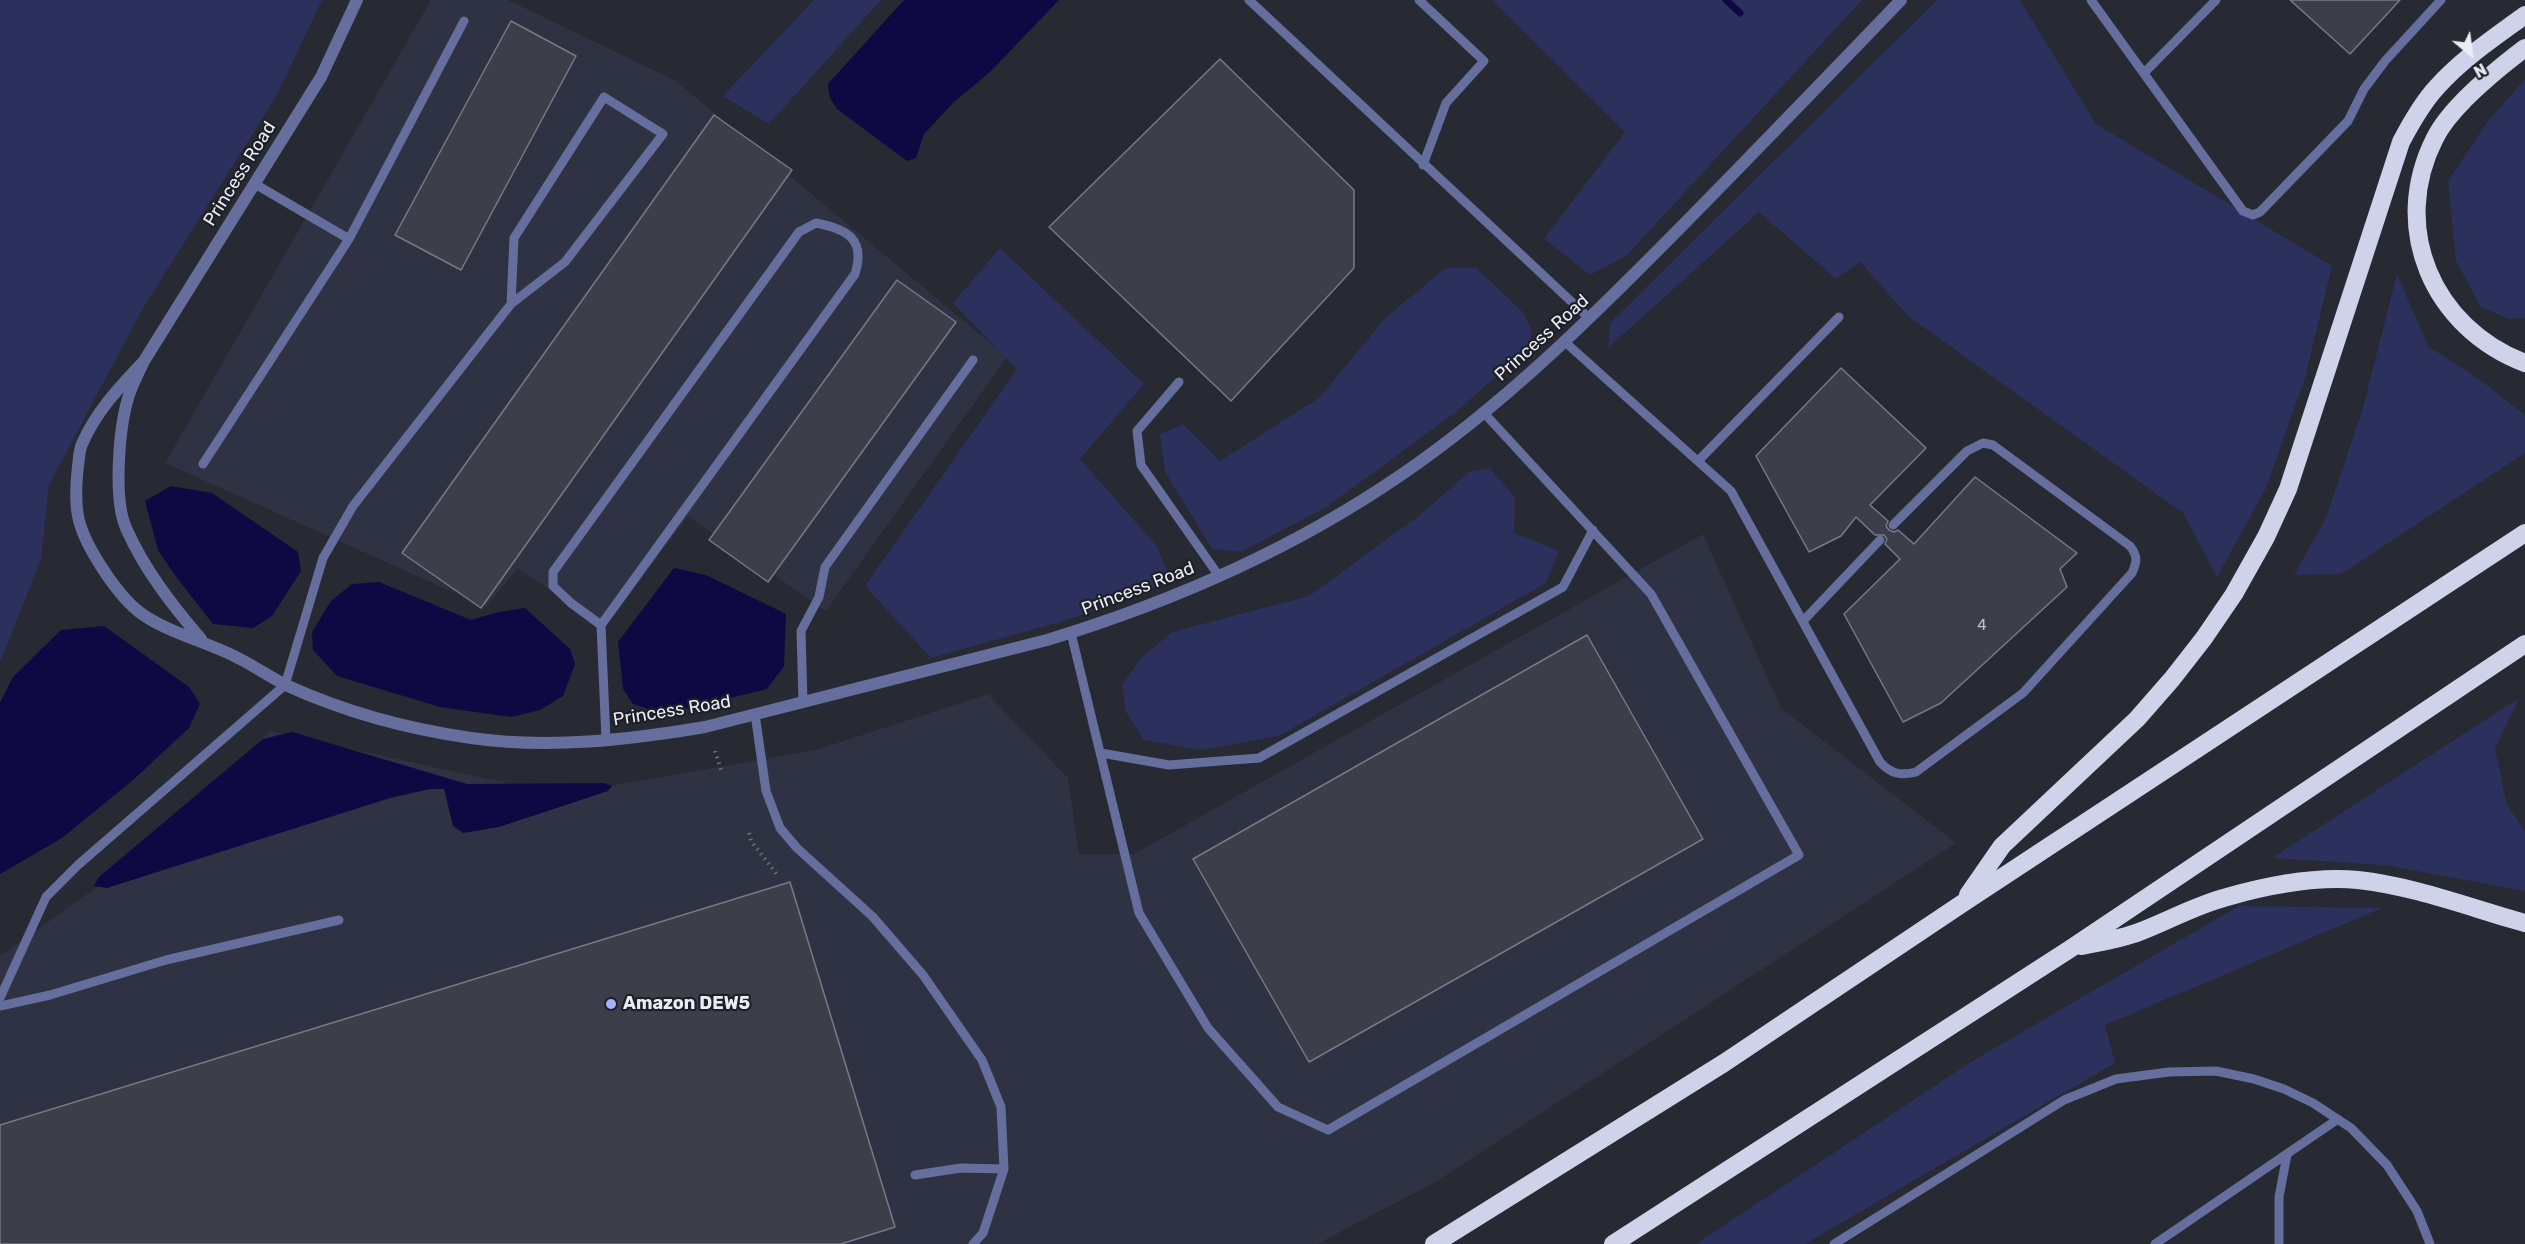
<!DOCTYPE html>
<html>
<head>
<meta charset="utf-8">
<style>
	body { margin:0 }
	#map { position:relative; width:2525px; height:1244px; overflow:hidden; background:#272933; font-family:Rubik,sans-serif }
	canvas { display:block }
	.north { position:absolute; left:2441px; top:24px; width:60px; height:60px; -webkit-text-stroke:4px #1e2029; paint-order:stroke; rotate:151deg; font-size:16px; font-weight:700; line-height:24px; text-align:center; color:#ecedf4 }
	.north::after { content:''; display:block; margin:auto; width:21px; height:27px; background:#ecedf4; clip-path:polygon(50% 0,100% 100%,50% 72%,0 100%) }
</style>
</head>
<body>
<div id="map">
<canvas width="2525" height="1244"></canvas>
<div class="north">N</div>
</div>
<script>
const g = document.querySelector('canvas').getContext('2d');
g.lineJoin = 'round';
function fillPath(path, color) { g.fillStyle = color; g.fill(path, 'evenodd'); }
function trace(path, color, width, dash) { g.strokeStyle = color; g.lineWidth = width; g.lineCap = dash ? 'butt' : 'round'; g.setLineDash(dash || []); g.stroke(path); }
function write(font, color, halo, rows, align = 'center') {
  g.font = font + ' Rubik,sans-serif'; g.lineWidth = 4.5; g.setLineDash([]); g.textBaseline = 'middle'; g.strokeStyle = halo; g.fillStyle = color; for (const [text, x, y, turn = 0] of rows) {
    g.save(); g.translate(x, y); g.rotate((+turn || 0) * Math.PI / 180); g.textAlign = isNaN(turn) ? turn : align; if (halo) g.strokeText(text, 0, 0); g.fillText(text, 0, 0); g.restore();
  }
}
fillPath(new Path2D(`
	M431 0H508L676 81 1007 357 826 611 688 516 605 628 518 568 486 607 165 463Z
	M1703 534 1781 708 1956 843 1434 1183 1317 1244H0V956L138 858 270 731 520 786 593 789 816 750 988 694 1068 778 1079 854H1134Z`), '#2f3242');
fillPath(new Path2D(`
	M0 0H322L277 95 142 310 49 485 41 559 0 662Z
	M814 0H881L769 124 723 96Z
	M1492 0H1862L1627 255 1590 275 1544 239 1625 132Z
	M1937 0H2020L2096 124 2332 266 2305 378 2266 488 2217 577 2183 513 1908 316 1860 262 1836 279 1759 212 1608 348 1610 323Z
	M2525 79V318L2509 319 2481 307 2456 261 2448 181 2488 121Z
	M1000 248 1144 384 1080 459 1156 545 1172 581 1067 620 931 658 865 586 1017 369 953 303Z
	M1446 268H1476L1523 312 1532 332 1526 350 1456 412 1325 508 1240 552 1212 549 1165 472 1160 434 1183 424 1220 461 1319 398 1386 317Z
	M2397 274 2428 346 2483 382 2525 415V453L2341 574 2294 575 2326 518 2362 411Z
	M1490 468 1515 498 1514 533 1559 551 1546 583 1279 736 1201 750 1144 740 1126 712 1122 685 1140 659 1172 632 1309 596 1420 515 1469 472Z
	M2519 698 2495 749 2507 805 2525 831V891L2384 865 2272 858Z
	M2239 906 2382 908 2105 1025 2115 1063 1805 1244H1696L1974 1060Z`), '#2b315c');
fillPath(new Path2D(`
	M904 0H1059L990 72 953 103 924 134 916 158 907 161 837 109 830 98 828 84Z
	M171 486 212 493 298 552 301 571 272 616 253 628 213 624 174 574 158 550 145 501Z
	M674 568 706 575 786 614 784 666 767 689 663 714 633 704 623 689 618 642Z
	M379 582 471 620 499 612 525 608 570 649 575 664 563 696 540 710 511 717 440 707 337 676 313 650 312 632 331 601 352 584Z
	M104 626 189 687 200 704 189 728 133 780 62 838 0 874V703L13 677 61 630Z
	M292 732 467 784 604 783 612 786 608 791 499 827 463 833 453 826 444 789H430L390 798 107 888 94 886 99 877 263 739Z`), '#0e0943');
trace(new Path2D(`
	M1726 0 1740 13`), '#0e0943', 7);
const building = new Path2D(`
	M2290 0H2400L2350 54Z
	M511 21 576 56 461 270 395 235Z
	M1220 59 1354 190V268L1231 401 1049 227Z
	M714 115 792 170 481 608 402 553Z
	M897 280 956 322 768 582 709 540Z
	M1841 368 1926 448 1870 505 1888 521 1886 526 1889 530 1894 532 1898 530 1914 544 1975 477 2077 553 2060 569 2067 587 1941 703 1903 722 1844 614 1900 559 1885 544 1887 539 1884 535H1875L1856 517 1841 536 1809 552 1756 456Z
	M1587 635 1703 839 1309 1062 1193 859Z
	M790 882 895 1227 841 1244H0V1125Z`);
fillPath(building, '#3c3f49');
trace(building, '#777a86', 1.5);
trace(new Path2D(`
	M715 751 721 770
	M749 833 751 841 779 877`), '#6e6f78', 4, [1.5, 4.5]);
trace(new Path2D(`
	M1249 0 1590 319
	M1419 0 1484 61 1446 103 1423 165
	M2091 0 2243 211 2253 215 2260 212 2348 121 2364 89 2385 61 2441 0
	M2144 73 2216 0
	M255 184 349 239 464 21
	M1565 342 1731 491 1880 762C1891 774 1901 776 1916 772L2023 693 2132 573C2137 562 2138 556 2130 546L1993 445 1983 443 1967 451 1893 525
	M1179 382 1137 431 1141 465 1219 576
	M1698 461 1839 317
	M203 464 349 239
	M1803 621 1880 540
	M601 625 855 274C866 239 847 229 816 223L799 232 553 572V586L571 603 601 625 606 740
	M1071 633 1139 913 1208 1028 1278 1107 1328 1130 1799 855 1651 594 1484 413
	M803 702 801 631 819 597 825 567 973 360
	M755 714 766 791 780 828 797 848 873 917 923 975 982 1060 1001 1107 1004 1169 983 1233 973 1244
	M1101 753 1169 765 1259 758 1563 587 1593 530
	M0 998 46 897 78 865 285 685 323 558 353 506 511 304 565 262 663 134 604 97 514 238 511 304
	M0 1006 50 995 166 960 339 920
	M915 1175 961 1168 1004 1169
	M1834 1244 2064 1100 2116 1079 2169 1072 2216 1071 2254 1079 2284 1089 2313 1103 2351 1128 2387 1165 2417 1211 2430 1244
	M2155 1244 2338 1119
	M2279 1244V1197L2287 1155`), '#656e9c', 9);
trace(new Path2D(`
	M144 361C119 388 97 410 82 444 79 451 79 459 78 466 76 483 75 500 78 516 83 544 116 593 138 611 166 633 209 642 240 659 256 667 271 678 288 686 345 712 408 729 471 738 549 749 628 740 705 727L1047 640C1172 602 1293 549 1401 475 1502 406 1588 321 1674 234 1750 157 1826 78 1901 0
	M201 639C172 605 144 569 126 528 113 498 119 426 129 395 133 383 139 372 144 361L321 77 357 0`), '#656e9c', 12);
trace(new Path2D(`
	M2525 48C2496 70 2451 106 2435 138 2389 228 2433 328 2525 363
	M1968 895 2002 846 2137 719 2172 679 2204 638 2234 594 2266 537 2288 489 2401 142C2411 123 2422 103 2437 87 2462 59 2495 37 2525 15
	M2081 946C2100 942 2121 939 2139 932 2168 921 2196 905 2227 897 2269 885 2314 876 2358 880 2414 886 2471 908 2525 923
	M1434 1244 1724 1063 1963 903 2525 533
	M1613 1244 2070 949 2525 644`), '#ced3ea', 18);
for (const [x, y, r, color] of [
	[611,1004,6,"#a4b2fc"]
]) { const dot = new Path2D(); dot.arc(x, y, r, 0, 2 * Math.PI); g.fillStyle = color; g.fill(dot); trace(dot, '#1e2029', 2); }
write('15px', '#c0c2c9', null, [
	["4",1982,626]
]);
write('18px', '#ecedf4', '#1e2029', [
	["Princess Road",240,174,-58],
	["Princess Road",1542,338,-42],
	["Princess Road",1138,589,-21],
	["Princess Road",672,711,-9]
]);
write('bold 18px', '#ecedf4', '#1e2029', [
	["Amazon DEW5",623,1004]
], 'left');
</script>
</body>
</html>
